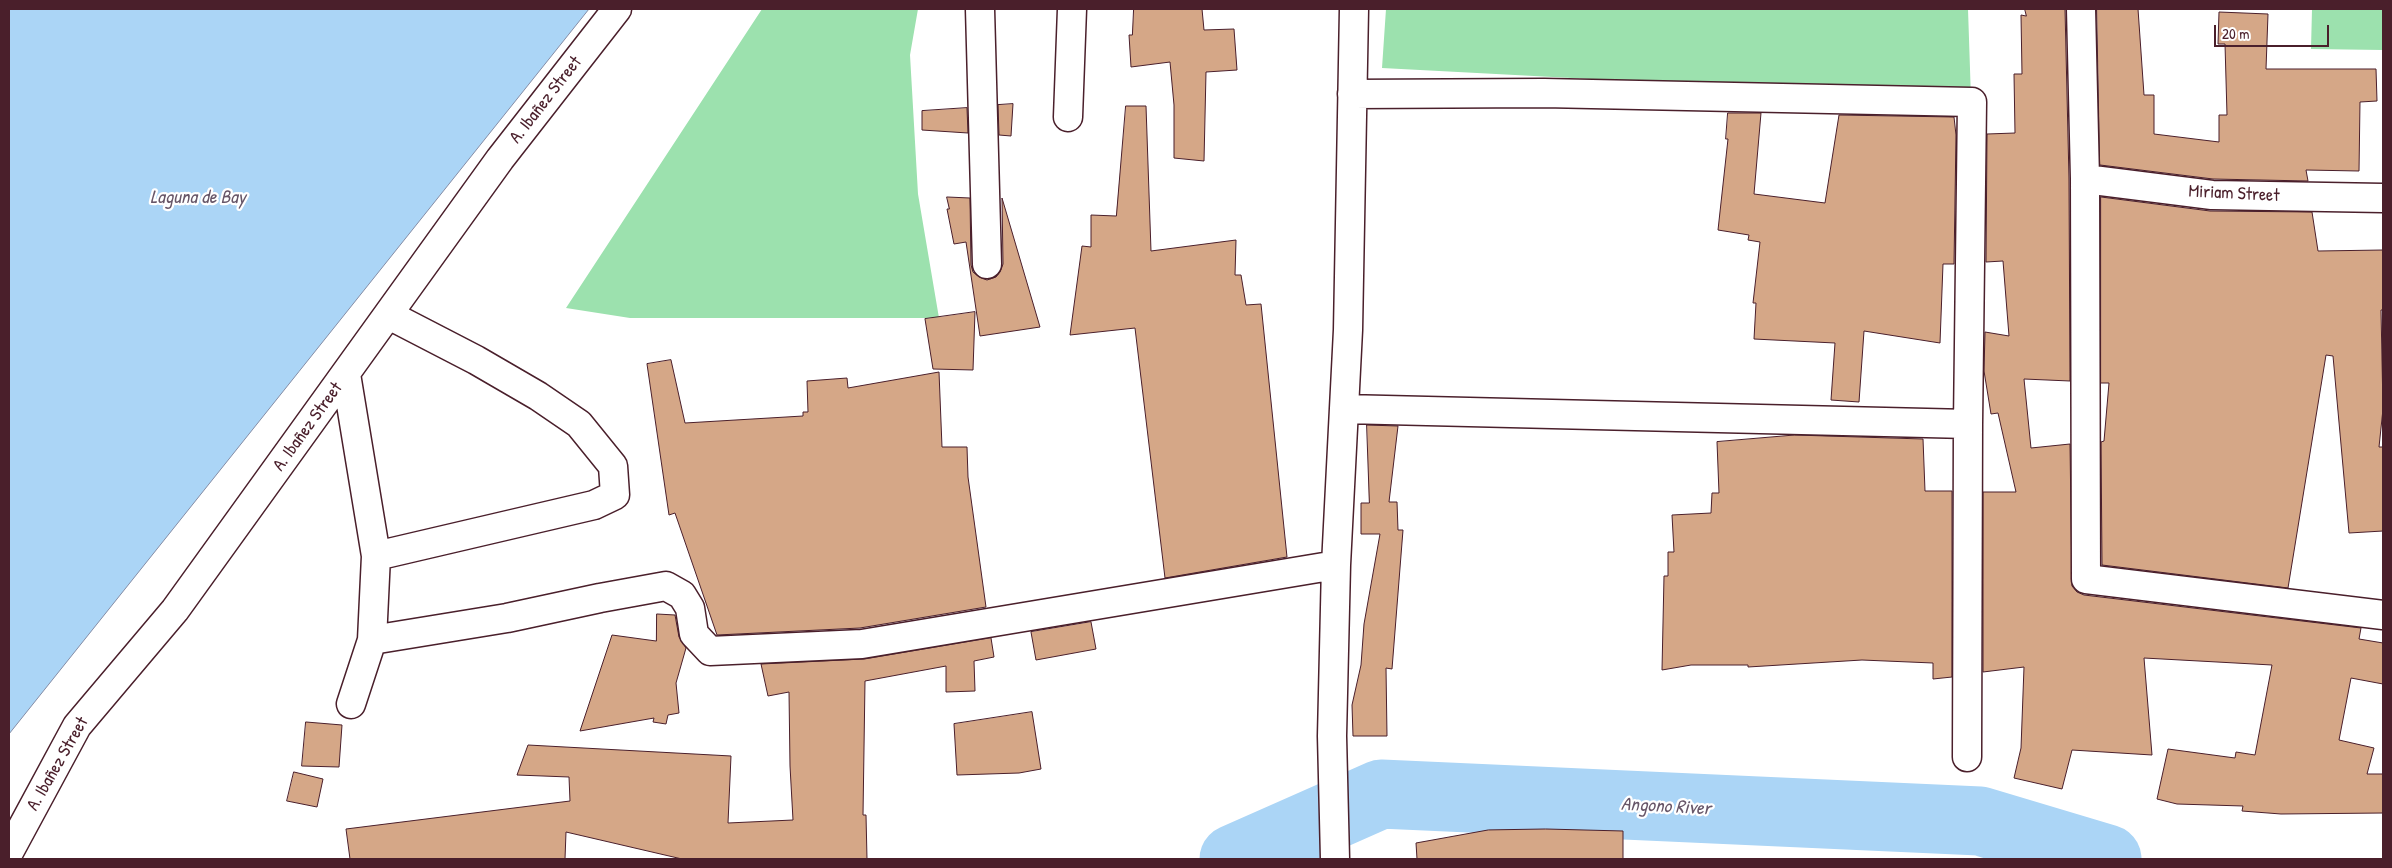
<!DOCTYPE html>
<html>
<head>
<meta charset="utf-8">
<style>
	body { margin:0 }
	#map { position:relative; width:2392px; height:868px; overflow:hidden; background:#fff; font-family:"Patrick Hand",sans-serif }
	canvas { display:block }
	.frame { position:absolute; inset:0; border:10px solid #4a1f2b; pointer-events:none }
	.scale { position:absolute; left:2214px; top:25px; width:115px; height:22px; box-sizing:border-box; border:2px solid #4a1f2b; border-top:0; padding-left:6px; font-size:15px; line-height:18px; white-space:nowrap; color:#4a1f2b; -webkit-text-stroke:4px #fff; paint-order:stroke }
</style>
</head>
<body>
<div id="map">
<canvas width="2392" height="868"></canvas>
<div class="frame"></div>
<div class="scale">20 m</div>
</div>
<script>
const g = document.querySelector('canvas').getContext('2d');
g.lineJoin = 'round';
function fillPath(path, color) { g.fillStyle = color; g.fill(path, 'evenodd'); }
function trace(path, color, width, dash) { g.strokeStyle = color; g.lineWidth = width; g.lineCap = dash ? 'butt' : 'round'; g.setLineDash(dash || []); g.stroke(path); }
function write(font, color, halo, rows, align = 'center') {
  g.font = font + ' "Patrick Hand",sans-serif'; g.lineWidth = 4.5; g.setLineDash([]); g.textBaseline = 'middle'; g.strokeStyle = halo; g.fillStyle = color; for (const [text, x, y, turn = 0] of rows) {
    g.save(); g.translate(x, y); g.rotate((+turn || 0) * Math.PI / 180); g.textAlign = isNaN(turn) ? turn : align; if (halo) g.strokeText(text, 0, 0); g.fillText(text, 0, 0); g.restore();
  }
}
fillPath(new Path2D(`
	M762 9H918L910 55 918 194 939 318H630L566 308Z
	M1386 9H1968L1971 99 1382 68Z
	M2312 9H2383V50L2311 49Z`), '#9ce1ae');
const water = new Path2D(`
	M9 9H589L9 734Z`);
fillPath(water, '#abd5f6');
trace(water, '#848ca5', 1);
trace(new Path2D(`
	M1234 859 1381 794 1980 821 2107 859`), '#abd5f6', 69);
const building = new Path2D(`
	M1134 9H1202L1204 30 1234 29 1237 70 1206 72 1204 161 1174 158V105L1170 62 1131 67 1129 35H1132Z
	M2025 9H2065L2069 179 2070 381 2024 379 2031 448 2070 444 2072 586 2077 592 2084 595 2361 628 2359 639 2383 643V684L2351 678 2339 740 2374 748 2367 774H2383V813L2281 814 2242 811 2243 806 2177 804 2157 799 2168 749 2235 758 2236 752 2255 755 2272 665 2144 658 2152 755 2072 750 2062 789 2014 778 2021 748 2024 667 1983 672V492H2016L1998 413 1991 414 1984 371 1985 332 2009 336 2003 261 1986 262 1987 134 2015 133 2014 74H2022L2021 15 2026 16Z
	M2097 9H2138L2144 95H2154V134L2219 142V115H2227L2225 44H2218L2219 12 2268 14 2266 69H2376L2377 101 2360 102 2359 171 2306 170 2308 181 2213 179 2100 165Z
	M1013 104 1011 136 999 135 998 105Z
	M1126 106H1146L1151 251 1236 240 1235 275H1241L1246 305 1261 304 1287 557 1165 578 1135 328 1070 335 1082 246 1091 247V215L1116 216Z
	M967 108 968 133 922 130V111Z
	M1728 113H1761L1754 194 1825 203 1839 115 1954 117 1956 135 1954 264H1943L1940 343 1864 331 1859 402 1831 400 1835 343 1754 339 1756 303H1753L1760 242 1748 240 1749 235 1718 230 1728 139H1726Z
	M947 197 970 198 971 265 973 272 979 277 987 280 996 277 1000 272 1003 264 1002 198 1040 327 980 336 966 242 954 244 947 209H949Z
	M2101 197 2210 211 2312 212 2318 251 2383 250V310H2381L2383 409 2379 447H2383V531L2349 533 2333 356 2326 355 2288 588 2102 565 2101 442 2104 441 2109 383H2101Z
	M975 312 973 370 933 369 925 319Z
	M671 360 685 423 803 416V412H808L807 381 847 378 848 388 939 372 942 447H967L968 477 986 607 860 628 717 635 675 513 669 515 647 364Z
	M1367 425 1398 426 1389 502H1397L1398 530H1403L1392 669 1386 668 1387 736H1353L1352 705 1361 665 1364 624 1380 534H1361V503H1369Z
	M1795 435 1923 439 1925 491H1952V677L1933 679V663L1862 660 1748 667V665H1691L1662 670 1664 576H1668V552H1674L1672 515 1711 513 1712 493H1719L1717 442Z
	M657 614 675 615 679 637 686 648 676 683 679 713 668 715 666 724 653 722 654 718 580 731 612 635 656 641Z
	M1091 622 1096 649 1036 660 1031 632Z
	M991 638 994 657 974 661 975 691 946 692V666L865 681 863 815H866L867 859H682L566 832 565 859H350L346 829 570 801 569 777 517 775 528 745 731 756 728 823 793 820 790 766 789 692 768 696 761 664 864 659Z
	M1032 712 1041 769 1019 773 957 775 954 724Z
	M306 722 342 725 339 767 302 766Z
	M294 772 323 779 317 807 287 801Z
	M1546 829 1623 831V859H1417L1416 843 1488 830Z`);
fillPath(building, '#d5a787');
trace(building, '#4a1f2b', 1);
const minor = new Path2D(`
	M980 9 987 264
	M2081 9 2085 179 2086 579 2383 615
	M1352 94 1544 93 1972 102 1968 424 1967 757
	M1068 117 1072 9
	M2085 179 2212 195 2383 198
	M346 374 376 556 372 640 351 704
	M1344 409 1968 424
	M376 556 594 505 615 495 613 466 579 424 538 396 476 360 389 315
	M372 640 507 618 600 598 666 586 682 595 690 608 694 634 710 651 862 644 1336 565
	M9 852 77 726 175 610 500 159 617 9
	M1335 859 1332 736 1336 565 1348 330 1354 9`);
trace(minor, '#4a1f2b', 31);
trace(minor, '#fff', 28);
write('18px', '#4a1f2b', '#fff', [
	["A. Ibañez Street",546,100,-52],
	["Miriam Street",2234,194,3],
	["A. Ibañez Street",308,427,-54],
	["A. Ibañez Street",58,764,-60]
]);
write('italic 19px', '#675668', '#fff', [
	["Laguna de Bay",198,198],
	["Angono River",1666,807,3]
]);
</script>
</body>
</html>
